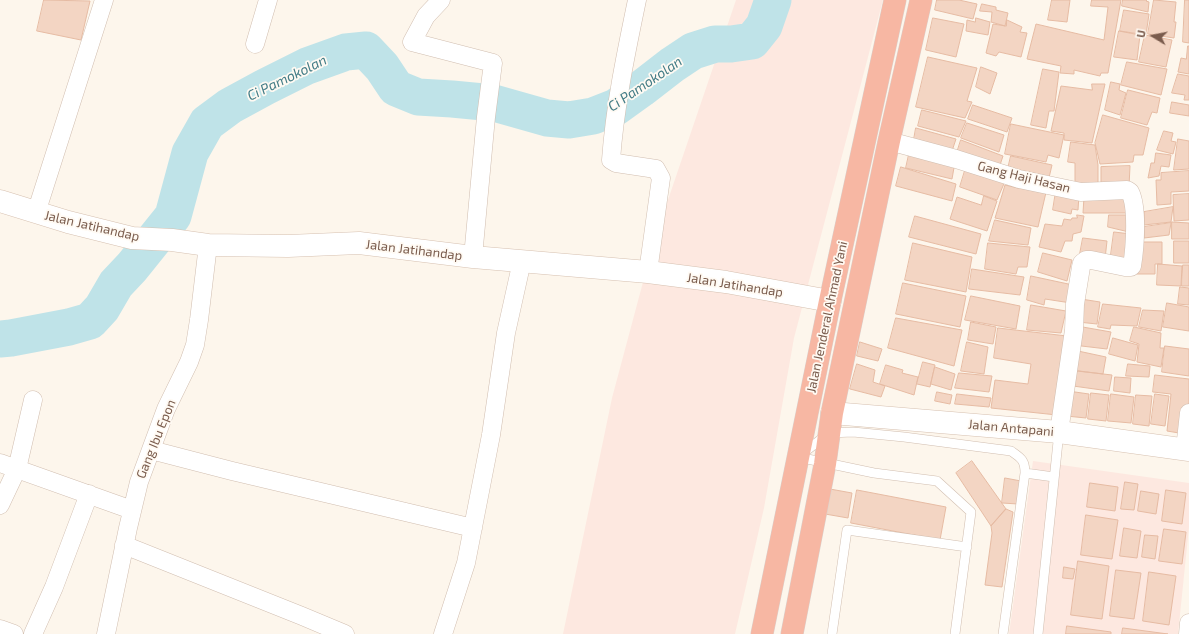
<!DOCTYPE html>
<html>
<head>
<meta charset="utf-8">
<style>
	body { margin:0 }
	#map { position:relative; width:1189px; height:634px; overflow:hidden; background:#fdf6ec; font-family:"Exo 2",sans-serif }
	canvas { display:block }
	.north { position:absolute; left:1133px; top:16px; width:40px; height:40px; -webkit-text-stroke:3px #fffaf3; paint-order:stroke; rotate:280deg; font-size:11px; font-weight:700; line-height:16px; text-align:center; color:#7a5c4d }
	.north::after { content:''; display:block; margin:auto; width:14px; height:18px; background:#7a5c4d; clip-path:polygon(50% 0,100% 100%,50% 72%,0 100%) }
</style>
</head>
<body>
<div id="map">
<canvas width="1189" height="634"></canvas>
<div class="north">U</div>
</div>
<script>
const g = document.querySelector('canvas').getContext('2d');
g.lineJoin = 'round';
function fillPath(path, color) { g.fillStyle = color; g.fill(path, 'evenodd'); }
function trace(path, color, width, dash) { g.strokeStyle = color; g.lineWidth = width; g.lineCap = dash ? 'butt' : 'round'; g.setLineDash(dash || []); g.stroke(path); }
function write(font, color, halo, rows, align = 'center') {
  g.font = font + ' "Exo 2",sans-serif'; g.lineWidth = 3.5; g.setLineDash([]); g.textBaseline = 'middle'; g.strokeStyle = halo; g.fillStyle = color; for (const [text, x, y, turn = 0] of rows) {
    g.save(); g.translate(x, y); g.rotate((+turn || 0) * Math.PI / 180); g.textAlign = isNaN(turn) ? turn : align; if (halo) g.strokeText(text, 0, 0); g.fillText(text, 0, 0); g.restore();
  }
}
fillPath(new Path2D(`
	M736 0H883L794 338 764 508 735 634H563L612 398 654 241Z
	M1033 461 1189 483V527L1178 634H1009Z`), '#fde8e0');
trace(new Path2D(`
	M0 339 11 338 69 327 90 321 102 308 116 284 132 267 173 216 190 153 207 123 230 106 265 87 307 66 346 52 366 50 382 67 396 88 418 97 452 99 494 103 547 118 569 120 593 116 616 107 641 89 672 65 693 51 715 44H731L752 41 764 26 773 0`), '#bfe3e8', 37);
const building = new Path2D(`
	M44 0 90 1 81 40 37 31Z
	M937 0H959L977 4 973 19 935 10Z
	M1052 0H1070L1067 22 1048 20Z
	M1092 0H1121L1108 73H1101L1100 76 1074 70V74L1060 73 1061 66 1027 59 1036 24 1104 40 1108 7 1091 6Z
	M1123 0H1147L1146 1 1149 2 1148 12 1122 6Z
	M1154 0 1176 2 1174 22H1176L1174 38 1148 34Z
	M1185 0H1189V43L1183 42Z
	M982 4 996 7V10L1008 13 1005 26 991 22 992 12 980 11Z
	M1124 10 1149 14 1146 35 1120 31Z
	M933 18 964 24 956 57 926 50Z
	M976 18 990 22 988 35 966 31 967 20 975 22Z
	M1007 20 1022 27 1020 32 1027 33 1021 57 999 52 996 56 986 53 993 24 1006 26Z
	M1119 31 1140 35 1137 60 1114 57Z
	M1145 35 1172 40 1166 67 1139 62Z
	M1188 46H1189V74L1178 72 1181 58 1186 59Z
	M928 57 977 68 967 101 972 102 965 118 916 107Z
	M1127 62 1167 69 1161 95 1121 85Z
	M981 67 997 73 990 94 976 87Z
	M1043 69 1059 72 1054 111H1049L1046 128 1031 125Z
	M1178 74 1189 76V100H1184L1185 95 1172 93Z
	M1111 82 1120 84 1119 90 1126 93 1120 115 1105 110Z
	M1092 84H1105L1092 143 1064 140V133L1051 131 1061 86 1092 90Z
	M1128 90 1160 98 1157 113 1152 112 1147 125 1121 118Z
	M1172 102 1189 105V116L1170 113Z
	M973 105 1012 118 1007 132 968 119Z
	M922 110 966 121 959 137 918 126Z
	M1103 115 1149 128 1143 155H1134L1133 162 1100 164 1095 143Z
	M967 123 1004 135 999 152 961 138Z
	M1011 124 1064 135 1059 158 1048 155 1046 162 1005 154Z
	M916 128 956 139 951 154 913 145Z
	M1164 131 1173 133 1171 141 1176 142 1173 154 1157 150Z
	M1178 139 1189 141V169L1174 170Z
	M961 140 1003 156 998 171 956 156Z
	M1071 142 1095 145 1098 165V188H1075V163L1068 162Z
	M910 150 955 162 952 179 906 168Z
	M1156 153 1171 155 1169 167 1161 166 1159 176 1148 178 1151 163H1154Z
	M1011 156 1052 165 1048 182 1007 173Z
	M967 164 1006 179 997 200 960 187Z
	M1130 166 1129 187 1101 188V167Z
	M901 167 956 184 952 201 896 186Z
	M1189 171V191L1171 192V204L1157 205 1156 180H1161V173Z
	M1019 183 1047 188 1038 227 995 218 1005 185 1018 188Z
	M1056 191 1079 195 1078 210 1072 209 1071 214 1053 210Z
	M1128 193 1129 213H1083L1084 197Z
	M1189 194V220L1174 221 1173 195Z
	M984 196 997 201 987 231 950 219 957 197 981 205Z
	M1173 207 1171 222 1144 225V212Z
	M1077 215 1084 216 1081 232 1073 234 1072 241H1065L1061 252 1039 247 1045 224 1062 226 1064 219 1071 220 1072 218H1077Z
	M1109 215H1131L1129 232 1108 227Z
	M915 216 981 234 976 254 909 237Z
	M995 220 1031 228 1028 245 989 241Z
	M1172 222 1189 223V239H1172Z
	M1171 223 1169 235 1144 238V227Z
	M1114 232 1131 234 1128 263 1110 262Z
	M1083 238 1107 241 1105 259 1080 254Z
	M1174 241H1189V263H1174Z
	M1137 242H1162V264H1155V274H1137Z
	M913 243 972 257 966 292 905 280Z
	M988 243 1030 247 1027 267H1018L1016 274 985 269Z
	M1043 253 1072 260 1067 281 1038 272Z
	M1158 264 1182 266 1181 286 1157 285Z
	M1183 265H1189V286H1182Z
	M972 269 1024 277 1020 295 969 289Z
	M1031 276 1073 285 1071 303 1045 299 1044 305 1027 300Z
	M903 283 966 296 960 327 896 314Z
	M1180 287 1189 288V305L1178 304Z
	M971 296 1020 306 1016 329 965 320Z
	M1081 299 1100 302 1097 324 1078 322Z
	M1167 303 1189 307V331L1163 327Z
	M1103 304 1141 308 1137 326 1111 325 1110 329 1098 327Z
	M1031 305 1066 311 1061 333 1027 330Z
	M1143 310 1164 311 1161 331 1139 327Z
	M896 318 962 330 954 366 888 348Z
	M971 322 996 327 993 344 968 340Z
	M1077 326 1111 332 1107 349 1073 345Z
	M1134 327 1161 333 1160 348H1164L1161 367 1137 362 1139 344 1130 341Z
	M998 328 1067 336 1057 415 991 408 995 380 1028 384 1031 364 994 358Z
	M1113 338 1138 345 1135 361 1109 354Z
	M860 342 882 349 878 361 857 356Z
	M967 342 988 347 984 374 961 371Z
	M1165 346 1189 349V376L1162 372Z
	M1078 351 1106 357 1103 374 1071 370Z
	M923 362 935 365 930 387 917 384Z
	M857 364 875 370 873 382 885 386 881 397 850 389Z
	M1128 364 1150 366 1149 377 1126 376Z
	M886 365 903 370 902 373 918 377 914 395 880 384Z
	M935 367 955 374 951 390 931 384Z
	M1077 371 1112 375 1109 391 1073 386Z
	M959 373 992 376 989 392 955 388Z
	M1155 375 1189 379V403L1185 434 1167 431 1171 394 1153 392Z
	M1115 377 1131 378 1130 393 1114 391Z
	M1068 391 1089 394 1086 418 1066 416Z
	M937 392 952 395 950 404 935 401Z
	M1091 393 1109 395 1106 421 1088 419Z
	M957 394 991 398 989 407 955 404Z
	M1111 394 1134 397 1131 423 1108 421Z
	M1155 394 1169 396 1165 426 1151 424Z
	M1136 395 1152 396 1149 426 1133 424Z
	M972 461 1006 509 991 526 956 473Z
	M1005 478 1021 481 1018 504 1002 503Z
	M1125 482 1138 484 1134 510 1121 509Z
	M1090 483 1118 487 1115 511 1087 507Z
	M830 489 852 493 848 518 825 514Z
	M857 490 946 507 940 540 851 523Z
	M1166 490 1186 493 1182 524 1162 521Z
	M1141 491 1159 494 1156 514 1138 511Z
	M1006 509 1013 512 1002 587 985 585 992 533 991 526Z
	M1086 515 1118 520 1112 559 1081 555Z
	M1124 528 1141 531 1137 558 1120 556Z
	M1164 529 1186 532 1182 564 1159 561Z
	M1145 535 1158 536 1155 559 1142 557Z
	M1078 561 1109 566 1102 619 1071 615Z
	M1064 567 1075 569 1073 579 1063 578Z
	M1116 570 1141 573 1134 619 1110 616Z
	M1149 572 1176 576 1169 625 1143 621Z
	M1067 626 1111 632V634H1066Z
	M1123 628 1168 634H1122Z`);
fillPath(building, '#f3d5c3');
trace(building, '#e6bba3', 1);
const lane = new Path2D(`
	M802 454 829 433 853 432 904 437 1011 451C1021 458 1025 460 1025 473L1003 634
	M798 457 874 473 937 481 971 512 955 634
	M1025 473 1054 477
	M832 634 847 530 967 547
	M1038 634 1059 432`);
const street = new Path2D(`
	M441 0 426 16 412 42 493 63 486 117 473 257
	M637 0C626 53 615 105 611 160L616 163 656 169 661 178 648 272
	M255 44 268 0
	M889 141 956 159 1019 179 1081 192 1127 190 1130 192C1138 207 1135 248 1132 266L1131 267H1125L1091 260H1086L1082 263 1081 267 1075 304 1074 330 1059 432
	M36 213 104 0
	M1185 449 1189 413
	M151 450 232 471 473 528
	M0 463 132 510
	M0 505 17 469 33 400
	M124 545 302 616 345 634
	M0 629 14 634
	M33 634 54 587 89 494
	M106 634 128 528 139 482 166 409 189 362 195 345 199 320 208 245
	M443 634 466 563 491 435 506 333 522 261
	M1188 634 1189 623`);
const secondary = new Path2D(`
	M0 201 68 222 132 238 172 240 208 245 288 246 359 243 473 257 648 272 726 282 830 301
	M832 413 1059 432 1189 450`);
const highway = new Path2D(`
	M762 634 830 301 895 0
	M792 634 825 464 832 413 889 141 921 0`);
trace(lane, '#d1beb0', 10);
trace(street, '#d1beb0', 19);
trace(secondary, '#d6c0b0', 23);
trace(highway, '#dad1cd', 23);
trace(lane, '#fff', 9);
trace(street, '#fff', 18);
trace(secondary, '#fff', 22);
trace(highway, '#f7b7a3', 22);
write('13px', '#7a5c4d', '#fffaf3', [
	["Gang Haji Hasan",1024,177,14],
	["Jalan Jatihandap",92,226,13],
	["Jalan Jatihandap",414,250,7],
	["Jalan Jatihandap",735,285,9],
	["Jalan Jenderal Ahmad Yani",827,317,-78],
	["Jalan Antapani",1011,428,5],
	["Gang Ibu Epon",156,439,-68]
]);
write('italic 14px', '#437c86', '#fffaf3', [
	["Ci Pamokolan",287,78,-26],
	["Ci Pamokolan",645,84,-34]
]);
</script>
</body>
</html>
